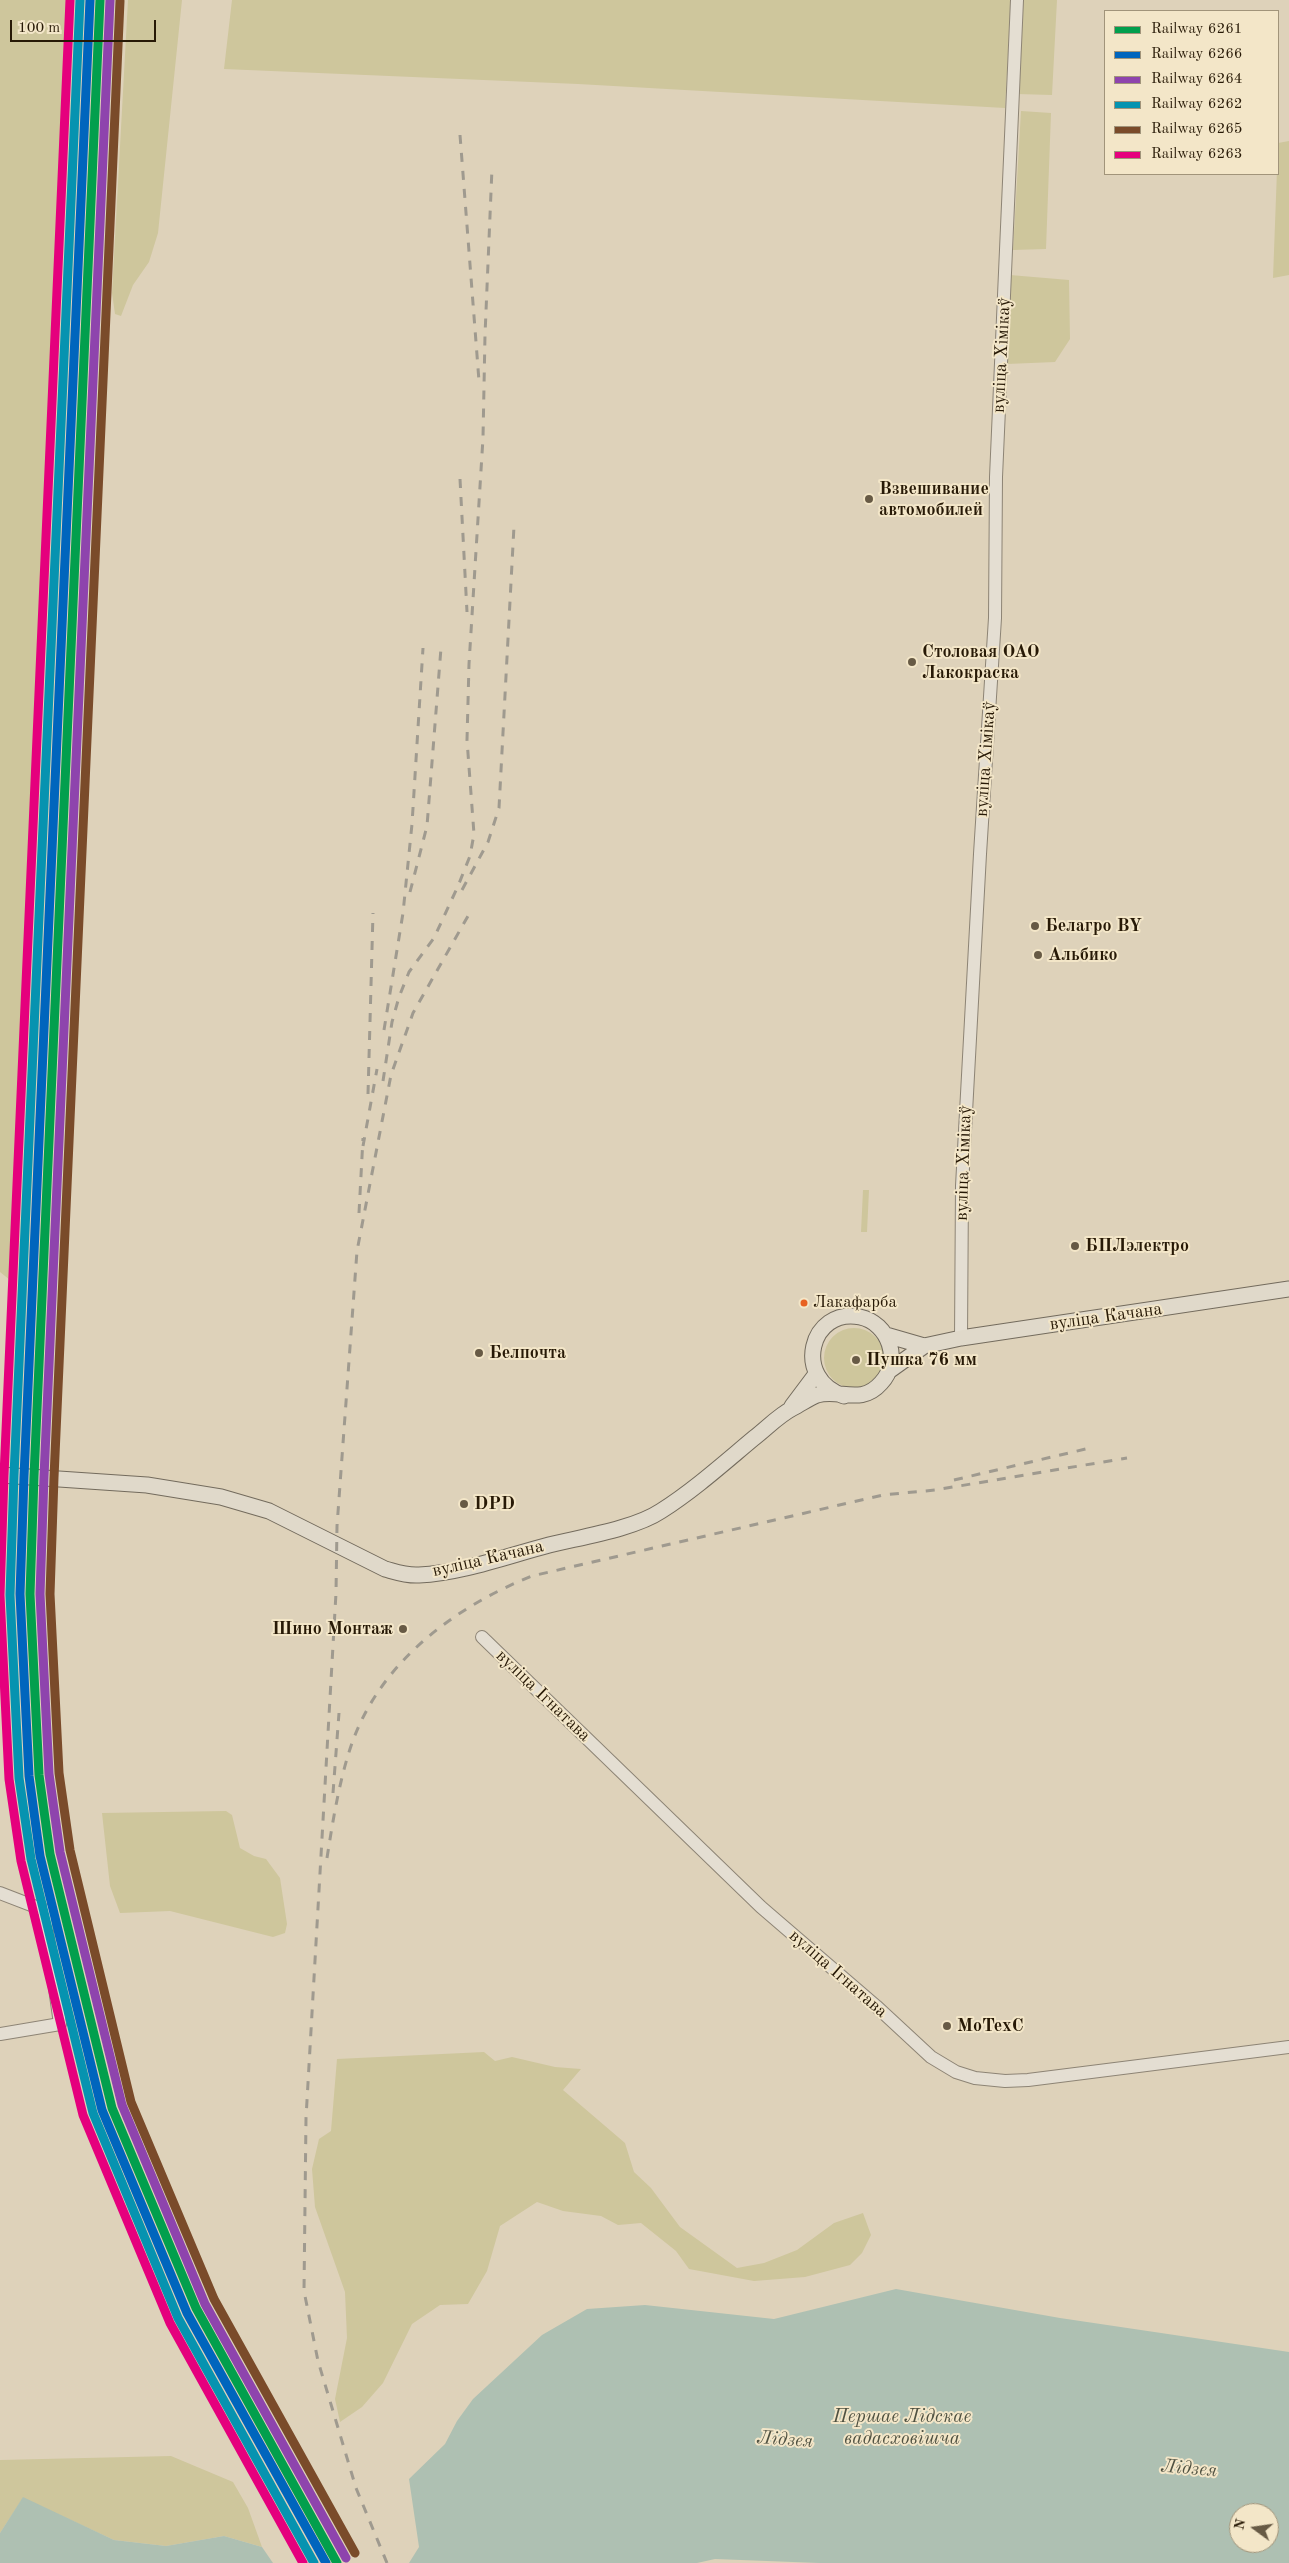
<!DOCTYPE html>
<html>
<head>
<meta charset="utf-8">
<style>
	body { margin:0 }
	#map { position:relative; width:1289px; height:2563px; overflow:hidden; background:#ded2ba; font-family:"Old Standard TT",serif }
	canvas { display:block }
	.legend { position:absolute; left:1104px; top:10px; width:175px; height:165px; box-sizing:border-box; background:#f3e6c8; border:1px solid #a1947a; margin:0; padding:6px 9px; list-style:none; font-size:15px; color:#271906 }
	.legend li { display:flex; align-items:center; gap:10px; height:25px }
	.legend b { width:25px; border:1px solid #a1947a }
	.north { position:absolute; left:1229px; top:2503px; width:50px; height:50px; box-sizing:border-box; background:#f3e6c8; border:1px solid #a1947a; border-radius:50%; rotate:284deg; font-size:14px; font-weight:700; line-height:20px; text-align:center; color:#271906 }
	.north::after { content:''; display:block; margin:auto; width:18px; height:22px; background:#675a45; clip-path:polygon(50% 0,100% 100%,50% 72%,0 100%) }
	.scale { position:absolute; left:10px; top:20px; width:146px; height:22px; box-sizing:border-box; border:2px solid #271906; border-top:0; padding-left:6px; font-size:15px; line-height:18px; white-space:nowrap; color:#271906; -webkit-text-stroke:4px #f3e6c8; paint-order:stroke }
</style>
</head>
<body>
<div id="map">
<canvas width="1289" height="2563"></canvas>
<ul class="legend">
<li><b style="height:6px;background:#029f4d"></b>Railway 6261</li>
<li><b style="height:6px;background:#0065bd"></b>Railway 6266</li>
<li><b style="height:6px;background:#8e44ad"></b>Railway 6264</li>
<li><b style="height:6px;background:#0693b0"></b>Railway 6262</li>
<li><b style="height:6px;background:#7a4b2a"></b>Railway 6265</li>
<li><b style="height:6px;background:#e5007d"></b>Railway 6263</li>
</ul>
<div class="north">N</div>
<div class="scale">100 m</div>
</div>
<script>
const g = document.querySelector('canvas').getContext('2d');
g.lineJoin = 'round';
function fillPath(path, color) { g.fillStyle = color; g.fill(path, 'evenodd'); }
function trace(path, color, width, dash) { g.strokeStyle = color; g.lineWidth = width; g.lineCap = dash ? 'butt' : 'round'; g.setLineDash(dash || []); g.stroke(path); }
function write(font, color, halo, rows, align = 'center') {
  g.font = font + ' "Old Standard TT",serif'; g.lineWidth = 4; g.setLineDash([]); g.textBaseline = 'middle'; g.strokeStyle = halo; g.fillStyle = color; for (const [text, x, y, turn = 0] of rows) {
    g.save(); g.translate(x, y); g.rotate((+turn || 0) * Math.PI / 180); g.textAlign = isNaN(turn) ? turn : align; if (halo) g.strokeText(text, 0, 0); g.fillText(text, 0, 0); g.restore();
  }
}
fillPath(new Path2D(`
	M0 0H67L10 1280 0 1272Z
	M128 0H182L158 233 149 262 133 285 121 316 115 314 112 293Z
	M232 0H1011L1005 108 578 84 224 69Z
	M1022 0H1057L1052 95 1017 94Z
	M1021 111 1051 113 1046 249 1013 250Z
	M1289 141V275L1273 278 1278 143Z
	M1010 275 1069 280 1070 339 1055 362 1007 364Z
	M863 1190H869L867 1232H861Z
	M824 1358a30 30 0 1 1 60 0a30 30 0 1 1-60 0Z
	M226 1811 232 1815 240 1848 254 1856 266 1859 280 1878 287 1924 285 1933 273 1937 170 1911 120 1913 110 1886 102 1813Z
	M484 2052 495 2061 512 2057 555 2067 581 2069 563 2090 625 2143 634 2172 651 2188 680 2227 737 2268 764 2263 797 2250 834 2223 863 2213 871 2235 862 2253 850 2265 805 2277 754 2281 689 2269 676 2251 641 2223 618 2225 601 2216 563 2211 537 2202 500 2226 487 2271 468 2304 440 2305 412 2324 383 2383 362 2407 340 2422 335 2399 347 2338 345 2292 315 2207 312 2169 319 2139 331 2131 337 2059Z
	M171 2456 233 2482 248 2508 262 2547 224 2536 166 2546 114 2540 23 2498 0 2533V2460Z`), '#cec69c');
fillPath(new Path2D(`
	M896 2289 1060 2318 1289 2352V2563H819L715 2559 697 2563H409L419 2547 409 2479 445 2444 457 2421 473 2399 542 2335 587 2309 645 2305 774 2319ZM1239 2513H1269V2543H1239Z
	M23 2497 114 2540 166 2546 224 2536 262 2547 273 2563H0V2533Z`), '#aec0b2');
const minor = new Path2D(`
	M961 1338 962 1186 980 854 995 618 996 477 1017 0
	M482 1637 761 1907 876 2006 931 2057 956 2072 975 2078 1005 2081 1028 2080 1289 2047
	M0 1893 44 1910 60 2024 0 2034`);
const major = new Path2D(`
	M886 1335 924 1346
	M889 1371 924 1346 961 1338 1289 1289
	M792 1406 816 1374
	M0 1475 147 1485 221 1497 269 1511 385 1569C396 1572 407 1576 419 1575 462 1573 507 1556 549 1545 581 1537 634 1529 661 1511 694 1490 724 1463 754 1438 767 1428 779 1415 793 1408 801 1404 809 1398 817 1395 839 1388 861 1406 881 1383 902 1361 889 1323 860 1317 810 1307 792 1379 844 1396`);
trace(minor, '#8d8475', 14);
trace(major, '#736b5d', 17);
trace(minor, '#e4ded2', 12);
trace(major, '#e0d9ca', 15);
trace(new Path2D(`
	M460 135 479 381
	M460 479 467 612
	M462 890 488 842 499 808 514 526
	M410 892 427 826 441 648
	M384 1030 403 913 412 824 423 648
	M383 1081 392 1022 399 997 409 972 434 938 458 886 470 856 474 834 467 740 469 664 483 438 485 335 492 168
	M368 1094 373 913
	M363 1146 377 1069
	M359 1213 363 1138
	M954 1480 1090 1448
	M333 1793 339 1713
	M327 1858C333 1820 339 1782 351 1746 379 1663 454 1607 532 1576L883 1495 935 1490 1127 1458
	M387 2563 356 2488 318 2361 304 2291 306 2118 336 1593 337 1526 357 1251 391 1075 413 1013 468 916`), '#9f9a8f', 3, [9, 9]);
trace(new Path2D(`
	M100 0 34 1476 30 1594 39 1775 50 1854 112 2108 196 2308 337 2563`), '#029f4d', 9);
trace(new Path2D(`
	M90 0 24 1476 20 1594 29 1776 40 1856 102 2110 187 2313 326 2563`), '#0065bd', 9);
trace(new Path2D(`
	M110 0 44 1476 40 1594 49 1774 60 1852 122 2105 205 2304 346 2558`), '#8e44ad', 9);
trace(new Path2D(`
	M80 0 14 1475 10 1595 19 1778 31 1859 93 2113 178 2318 314 2563`), '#0693b0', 9);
trace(new Path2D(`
	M120 1 54 1477 50 1594 59 1773 70 1850 131 2102 214 2299 355 2553`), '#7a4b2a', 9);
trace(new Path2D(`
	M70 0 4 1475 0 1595 9 1779 21 1861 83 2115 170 2323 303 2563`), '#e5007d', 9);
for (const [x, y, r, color] of [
	[869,499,5,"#675a45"],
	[912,662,5,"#675a45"],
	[1035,926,5,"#675a45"],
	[1038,955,5,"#675a45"],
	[1075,1246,5,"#675a45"],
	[804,1303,4.5,"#e86121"],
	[479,1353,5,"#675a45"],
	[856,1360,5,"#675a45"],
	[464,1504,5,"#675a45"],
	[403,1629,5,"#675a45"],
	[947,2026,5,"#675a45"]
]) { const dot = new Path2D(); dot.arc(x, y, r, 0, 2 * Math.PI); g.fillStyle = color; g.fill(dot); trace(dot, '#f3e6c8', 2); }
write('17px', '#271906', '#f3e6c8', [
	["Лакафарба",813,1303]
], 'left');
write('18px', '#271906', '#f3e6c8', [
	["вуліца Хімікаў",1002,355,-87],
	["вуліца Хімікаў",986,759,-86],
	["вуліца Хімікаў",964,1163,-88],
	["вуліца Качана",1106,1317,-8],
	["вуліца Качана",488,1559,-13],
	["вуліца Ігнатава",543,1696,44],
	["вуліца Ігнатава",838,1974,41]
]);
write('bold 18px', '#271906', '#f3e6c8', [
	["Взвешивание",879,489],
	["автомобилей",879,510],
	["Столовая ОАО",922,652],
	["Лакокраска",922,673],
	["Белагро BY",1045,926],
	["Альбико",1048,955],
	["БПЛэлектро",1085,1246],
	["Белпочта",489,1353],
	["Пушка 76 мм",866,1360],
	["DPD",474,1504],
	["Шино Монтаж",393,1629,"right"],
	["MoTexC",957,2026]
], 'left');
write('italic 19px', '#4f5141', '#f3e6c8', [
	["Першае Лідскае",902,2417],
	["вадасховішча",902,2439],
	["Лідзея",785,2440,4],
	["Лідзея",1189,2469,5]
]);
</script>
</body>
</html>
